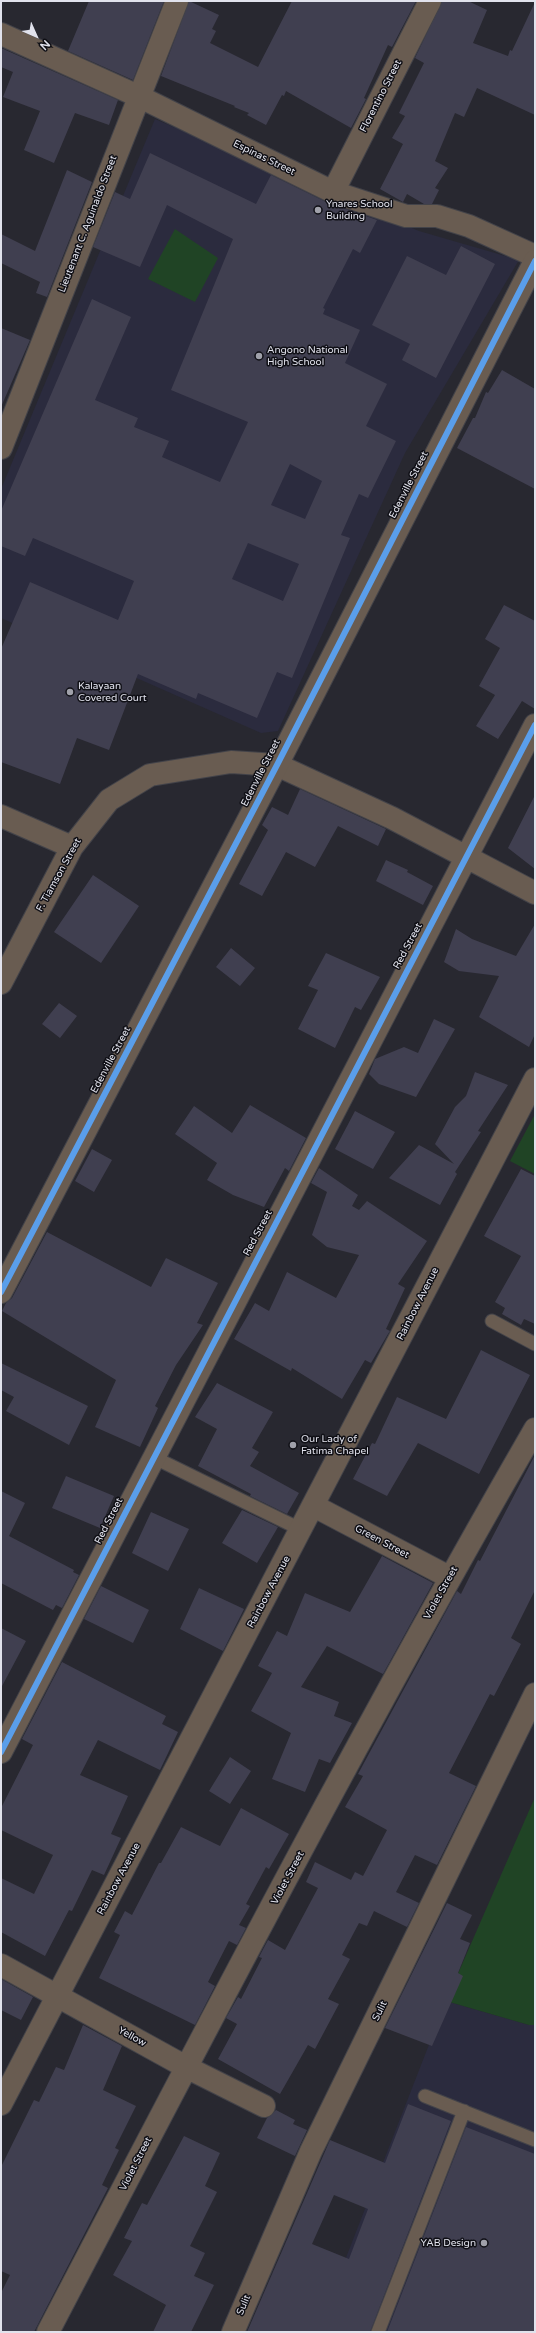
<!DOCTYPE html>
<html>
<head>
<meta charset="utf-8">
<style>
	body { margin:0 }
	#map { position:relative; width:536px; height:2333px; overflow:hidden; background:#282830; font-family:"Varela Round",sans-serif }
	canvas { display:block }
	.frame { position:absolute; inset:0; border:2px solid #e1e2ec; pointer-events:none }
	.north { position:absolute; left:16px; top:16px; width:40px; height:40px; -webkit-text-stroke:3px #0f0f15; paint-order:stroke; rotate:135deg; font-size:11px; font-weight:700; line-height:16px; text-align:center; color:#e1e2ec }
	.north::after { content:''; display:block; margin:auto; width:14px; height:18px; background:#e1e2ec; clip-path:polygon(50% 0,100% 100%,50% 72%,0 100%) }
</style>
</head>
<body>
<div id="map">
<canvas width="536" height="2333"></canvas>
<div class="frame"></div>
<div class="north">N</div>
</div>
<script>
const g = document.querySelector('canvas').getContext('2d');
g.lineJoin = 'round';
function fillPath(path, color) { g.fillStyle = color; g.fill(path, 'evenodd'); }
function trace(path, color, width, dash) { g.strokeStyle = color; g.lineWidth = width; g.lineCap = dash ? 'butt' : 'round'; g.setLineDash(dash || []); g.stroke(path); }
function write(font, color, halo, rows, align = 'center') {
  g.font = font + ' "Varela Round",sans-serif'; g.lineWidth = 3; g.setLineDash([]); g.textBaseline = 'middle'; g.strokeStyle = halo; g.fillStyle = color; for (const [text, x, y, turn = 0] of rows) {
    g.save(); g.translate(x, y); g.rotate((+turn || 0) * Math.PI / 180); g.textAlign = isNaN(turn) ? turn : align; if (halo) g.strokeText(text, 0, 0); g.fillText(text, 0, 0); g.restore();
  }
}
fillPath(new Path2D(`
	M155 119 419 231 519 260 405 453 278 731 261 733 1 618V489Z
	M446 2001 529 2025H535V2332H317Z`), '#2b2b3e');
fillPath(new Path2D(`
	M175 229 218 258 195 302 148 279Z
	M535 1114V1174L510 1161Z
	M535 1797V2025H529L446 2001Z`), '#204425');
fillPath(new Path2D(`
	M89 1H164L133 80 68 51Z
	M189 1 219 15 212 29 216 31 210 43 258 67 292 1H416L392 47 388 45 364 98 366 99 351 128 286 91 284 96 282 95 266 125 247 115 249 113 234 107 235 106 161 76Z
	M442 1H468L487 10 473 43 508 56 510 50 512 51 535 2V115L477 88 464 117 455 113 435 161 448 168 435 188 439 190 432 204H424L407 194 403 202 380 189 403 144 392 138 405 116 399 113 424 63 415 58Z
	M1 48 118 100 109 125 75 113 54 163 24 150 40 111 3 97 13 72 1 67Z
	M150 153 256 204 271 175 328 203 377 220 360 253 353 249 323 308 325 309 323 314 360 330 345 363 387 384 366 426 396 441 368 498 359 494 341 535 350 538 292 678 277 672 257 718 198 693 196 699 138 674 109 750 77 738 60 784 1 762V649L30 582 118 620 134 581 33 538 25 556 1 546V511L92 299 131 317 95 400 138 418 134 427 169 441 162 457 220 482 248 422 171 390 233 239 167 205 140 267 93 247 115 192 130 199ZM290 464 322 481 305 519 271 505ZM248 543 299 564 283 601 232 579Z
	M67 170 92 182 47 297 36 293 40 282 1 263V234L35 251Z
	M461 246 495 264 436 378 402 360 410 344 372 325 407 256 446 275Z
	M1 328 30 340 1 407Z
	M502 370 535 389V489L457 448 473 418H475L486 392 488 393Z
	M504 605 535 621V709L522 701 498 739 476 726 495 695 479 686 500 648 485 639Z
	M300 789 386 829 378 846 338 826 315 867 286 852 262 896 239 884 268 830 262 825 272 807 288 815Z
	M535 795V869L508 848Z
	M386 860 408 870 407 872 433 886 423 905 376 881Z
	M93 875 139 906 101 963 54 932Z
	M535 924V1034L529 1047 479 1017 499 976 459 971 444 962 456 929 472 939 516 956Z
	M231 948 255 968 240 986 216 967Z
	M326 953 380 977 361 1010 355 1007 335 1048 298 1029 318 990 308 986Z
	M59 1003 77 1016 60 1038 42 1024Z
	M434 1019 455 1029 416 1097 379 1084 369 1074 375 1059 404 1047 418 1053Z
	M475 1072 508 1085 478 1131 481 1132 455 1172 457 1174 440 1205 389 1178 419 1145 454 1164 435 1144 455 1107 466 1096Z
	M250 1105 306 1138 289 1171 285 1168 264 1207 233 1195 207 1180 217 1163 175 1134 194 1106 232 1133Z
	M355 1111 395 1132 373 1169 335 1149Z
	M92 1149 112 1160 94 1192 75 1181Z
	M319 1168 358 1195 352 1206 359 1210 367 1201 427 1241 398 1284 405 1288 386 1329 390 1331 388 1334 371 1363 365 1360 342 1399 292 1368 291 1371 234 1339 255 1303 269 1311 287 1272 336 1298 359 1255 327 1247 312 1235 327 1192 311 1183Z
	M521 1169 535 1176V1324L524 1319 521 1325 502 1314 505 1308 495 1302 521 1256 484 1236Z
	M47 1232 151 1287 166 1258 218 1283 197 1323 203 1325 176 1365 155 1406 158 1408 140 1447 95 1427 116 1380 2 1311 6 1303 12 1298Z
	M481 1350 530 1375 479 1474 418 1443 387 1496 353 1479 372 1443 375 1444 397 1397 446 1419Z
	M1 1363 88 1406 69 1445 6 1411 14 1397 1 1390Z
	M217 1383 273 1412 252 1448 259 1452 250 1466 299 1493 287 1514 250 1496 251 1494 198 1466 217 1429 195 1417Z
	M535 1455V1590L511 1638 521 1644 494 1696 490 1694 449 1773 476 1786 437 1865 415 1855 396 1892 419 1903 407 1927 374 1911 367 1926 359 1923 342 1955 350 1959 328 1999 339 2004 315 2049 308 2045 280 2094 218 2059 237 2024 226 2018 238 1997 241 1999 262 1958 259 1957 268 1940 285 1950 318 1888 306 1882 315 1862 351 1880 355 1872 363 1876 387 1830 345 1807 363 1776 358 1774 457 1591 461 1594 478 1560 480 1561Z
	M66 1476 114 1496 100 1528 52 1508Z
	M1 1491 25 1503 9 1536 74 1570 73 1572 79 1575 62 1608 56 1605 53 1610 1 1583Z
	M242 1510 278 1527 257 1563 222 1543Z
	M151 1512 189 1529 168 1571 132 1553Z
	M382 1556 433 1583 383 1674 327 1646 301 1687 339 1702 334 1716 352 1723 330 1763 319 1759 305 1792 272 1779 291 1733 251 1711 272 1673 258 1666 277 1631 287 1636 305 1593 350 1612Z
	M101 1586 149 1610 133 1643 84 1619Z
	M199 1588 244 1609 223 1651 180 1629Z
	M1 1628 26 1641 1 1688Z
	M62 1662 166 1716 162 1724 178 1732 160 1770 98 1740 80 1775 128 1796 111 1834 121 1838 104 1875 92 1870 72 1911 69 1910 45 1956 1 1932V1878L34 1894 53 1855 1 1830V1808L33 1745 22 1739Z
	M230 1757 251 1771 230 1804 209 1791Z
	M241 1808 289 1834 269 1869 266 1867 246 1904 250 1906 239 1925 246 1928 237 1945 229 1941 208 1982 215 1986 195 2025 99 1978 120 1935 114 1932 125 1911 132 1915 159 1863H161L181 1827 220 1846Z
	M447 1903 472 1915 460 1939 470 1943 458 1973 463 1976 432 2046 385 2028Z
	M1 1979 33 1997 21 2020 1 2010Z
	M83 2025 122 2046 103 2090 136 2106 115 2148 119 2150 102 2185 108 2188 34 2332H1V2293L10 2275 1 2271V2167L34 2100 39 2102 56 2067 64 2070Z
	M408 2104 451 2121 370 2332H247L330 2140 385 2163ZM334 2195 368 2209 349 2259 312 2244Z
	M276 2110 295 2120 293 2124 307 2130 295 2156 257 2138 267 2118Z
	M466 2127 535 2154V2332H387Z
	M184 2136 220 2153 205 2186 217 2192 190 2246 205 2253 194 2276 214 2285 191 2332H153L166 2305 113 2275 132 2241 124 2238 142 2203 147 2205Z`), '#403f50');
const service = new Path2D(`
	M492 1321 535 1344
	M153 1457 302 1530
	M425 2096 535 2140
	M378 2332 464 2111`);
const minor = new Path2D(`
	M1 34 138 96 333 192 406 216H437L469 226 535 256
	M333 192 430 1
	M1 448 177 1
	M1 816 72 847
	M1 983 72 847 109 800 150 775 231 762 277 765 392 818 535 893
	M314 1506 449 1577
	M1 1752 535 725
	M1 1965 186 2067 264 2106
	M1 2104 535 1079
	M48 2332C206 2029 364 1725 535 1429
	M233 2332 311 2151 535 1694`);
const tertiary = new Path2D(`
	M1 1292 277 765 535 261`);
trace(service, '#434349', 15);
trace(minor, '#434349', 24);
trace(tertiary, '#434349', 24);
trace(service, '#695c51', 13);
trace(minor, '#695c51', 22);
trace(tertiary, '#695c51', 22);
trace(new Path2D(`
	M1 1292 277 765 535 261
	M1 1752 535 725`), '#5a9eea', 6);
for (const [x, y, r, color] of [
	[318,210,4,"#a0a1aa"],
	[259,356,4,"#a0a1aa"],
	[70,692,4,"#a0a1aa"],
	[293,1445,4,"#a0a1aa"],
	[484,2243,4,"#a0a1aa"]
]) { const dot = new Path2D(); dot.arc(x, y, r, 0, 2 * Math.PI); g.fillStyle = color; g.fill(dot); trace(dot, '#0f0f15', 1.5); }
write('10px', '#e1e2ec', '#0f0f15', [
	["Florentino Street",381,96,-63],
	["Espinas Street",264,158,26],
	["Lieutenant C. Aguinaldo Street",88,224,-69],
	["Edenville Street",409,485,-63],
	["Edenville Street",261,773,-63],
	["F. Tiamson Street",59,875,-61],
	["Red Street",408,946,-62],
	["Edenville Street",111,1060,-62],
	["Red Street",258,1233,-62],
	["Rainbow Avenue",418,1304,-63],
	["Red Street",109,1521,-63],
	["Green Street",382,1542,28],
	["Rainbow Avenue",269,1592,-62],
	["Violet Street",441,1593,-61],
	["Violet Street",288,1878,-62],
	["Rainbow Avenue",119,1879,-62],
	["Sulit",380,2011,-64],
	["Yellow",132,2037,29],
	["Violet Street",136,2164,-63],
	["Sulit",244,2305,-67]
]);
write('10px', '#e1e2ec', '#0f0f15', [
	["Ynares School",326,204],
	["Building",326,216],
	["Angono National",267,350],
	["High School",267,362],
	["Kalayaan",78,686],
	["Covered Court",78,698],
	["Our Lady of",301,1439],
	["Fatima Chapel",301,1451],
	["YAB Design",476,2243,"right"]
], 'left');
</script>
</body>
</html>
